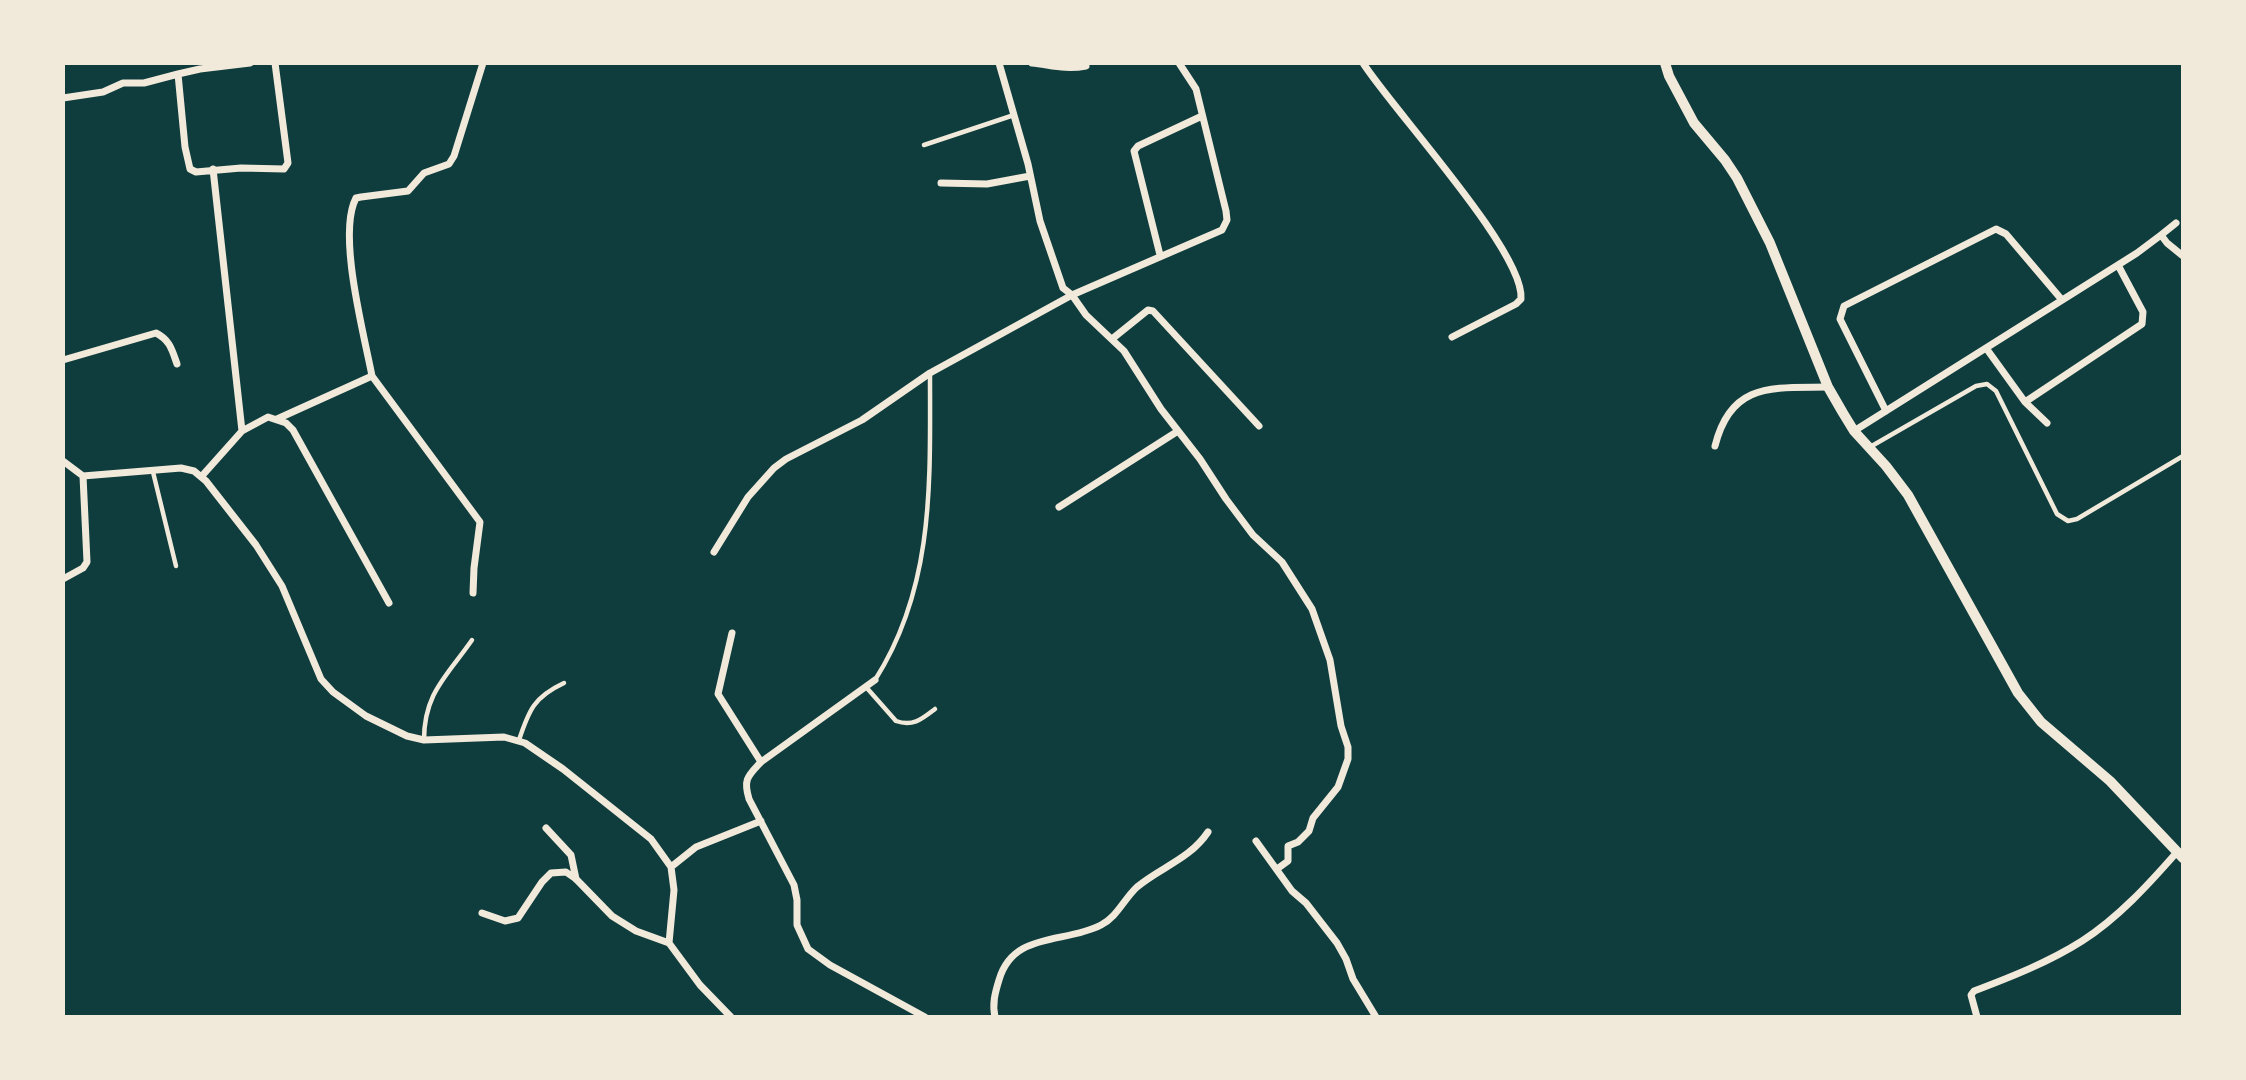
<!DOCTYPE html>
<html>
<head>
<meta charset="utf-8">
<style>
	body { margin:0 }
	#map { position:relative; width:2246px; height:1080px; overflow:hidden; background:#0f3d3e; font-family:"Alegreya Sans",sans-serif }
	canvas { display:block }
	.frame { position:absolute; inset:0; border:65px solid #f1e9da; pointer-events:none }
</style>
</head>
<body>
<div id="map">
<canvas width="2246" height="1080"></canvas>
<div class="frame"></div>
</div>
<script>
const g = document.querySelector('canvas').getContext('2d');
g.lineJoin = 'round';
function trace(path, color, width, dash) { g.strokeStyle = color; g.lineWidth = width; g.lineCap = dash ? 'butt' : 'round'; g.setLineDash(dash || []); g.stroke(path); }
trace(new Path2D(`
	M924 145 1014 115
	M1870 447 1976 386 1987 384 1996 391 2057 514 2068 521 2077 519 2183 456
	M153 472 176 566
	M875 680C935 586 930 481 930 373
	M866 687 896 721C913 727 922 719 935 709
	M424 740C424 693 447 676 472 640
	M519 740C529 710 534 697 564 683`), '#f1e9da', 4.5);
trace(new Path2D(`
	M250 63 200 69 178 74 185 147 190 169 196 172 241 168 284 169 288 163 275 63
	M999 63 1028 164 1040 221 1063 288 1072 295 1086 315 1124 351 1161 409 1200 459 1226 499 1253 535 1282 562 1312 609 1330 660 1341 726 1348 747V759L1338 787 1313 818 1309 831 1298 842 1288 846V861L1277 869
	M1032 63C1051 65 1065 70 1086 66
	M1363 63C1393 110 1525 252 1521 299L1516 304 1452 337
	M63 98 103 92 123 83H144L178 74
	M213 169 242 431
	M941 183 987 184 1030 176
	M2161 235 2176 223
	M1160 255 1134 151 1138 146 1202 116
	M1112 339 1148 310 1153 311 1259 426
	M1986 348 2025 402 2047 423
	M63 360 156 333C170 340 172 350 177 364
	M372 376C364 334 337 234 356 198L361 197 408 191 424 173 449 164 454 156 483 63
	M2025 402 2142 324 2143 312 2118 265
	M1886 411 1840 319 1844 306 1996 229 2006 234 2062 300
	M277 419 372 376 480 522 474 568 473 593
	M1854 431 2137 253 2161 235 2167 243 2183 256
	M1715 446C1731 381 1774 388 1828 387
	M63 461 83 476 181 468 194 471 206 481 256 545 282 586 321 679 333 692 366 716 407 736 424 740 504 737 525 743 563 769 651 839 671 867 674 890 669 943
	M201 477 242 431 268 417 286 423 293 430 389 603
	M1059 507 1178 431
	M714 552 748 497 774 468 786 459 862 420 930 373 1072 295 1222 230 1227 220 1226 211 1196 89 1179 63
	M63 579 83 568 87 562 83 476
	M732 633 718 694 761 762
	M875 680 761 762C748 776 743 779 749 799L794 885 797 900V925L808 949 830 965 925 1017
	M546 828 571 855 576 879
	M1256 841 1292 891 1306 903 1337 943 1346 959 1353 979 1376 1017
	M671 867 696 847 761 821
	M482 913 505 921 518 918 542 882 551 873 566 872 576 879 612 916 636 931 669 943 700 985 731 1017
	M995 1017C992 1004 995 993 999 980 1013 931 1065 944 1101 925 1117 917 1124 899 1137 887 1161 867 1190 859 1208 832
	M1977 1017 1971 995 1974 991C2011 977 2049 962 2082 941 2118 918 2149 884 2177 852`), '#f1e9da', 7);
trace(new Path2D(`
	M1665 63 1669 76 1694 123 1725 160 1737 178 1770 243 1828 387 1843 413 1854 431 1886 466 1908 495 2018 693 2041 722 2110 781 2183 858`), '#f1e9da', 10);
</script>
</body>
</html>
